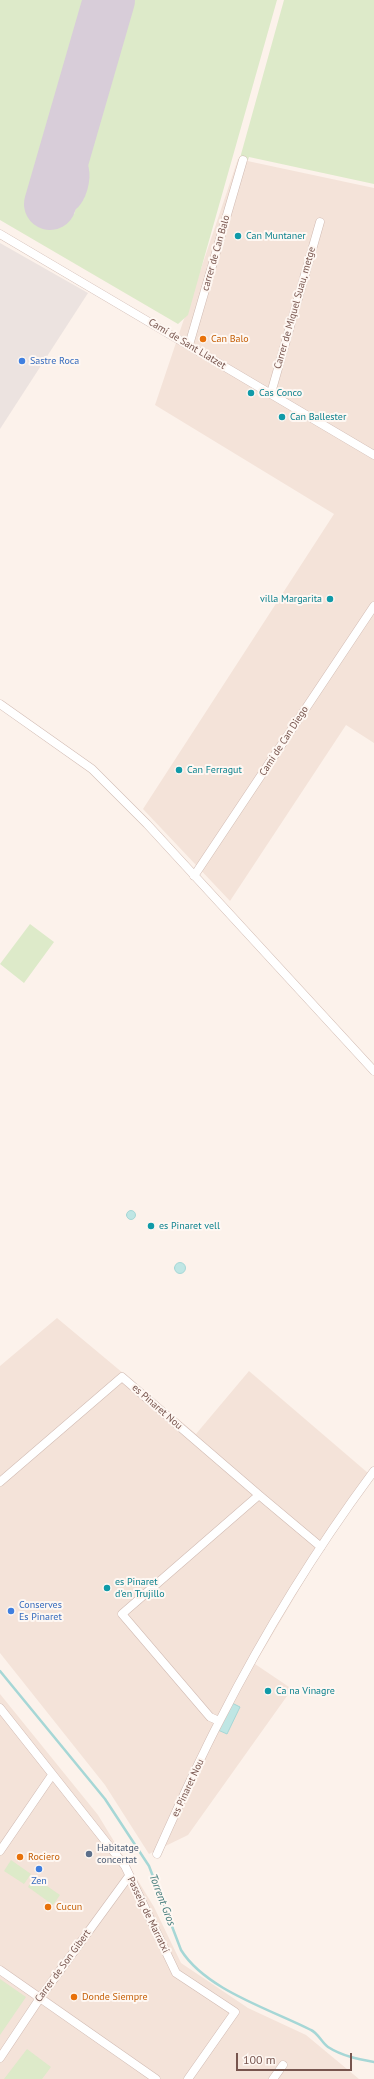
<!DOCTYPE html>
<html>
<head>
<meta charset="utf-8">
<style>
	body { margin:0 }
	#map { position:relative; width:374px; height:2079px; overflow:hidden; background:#fcf2eb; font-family:"PT Sans",sans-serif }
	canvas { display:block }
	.scale { position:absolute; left:236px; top:2053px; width:116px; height:18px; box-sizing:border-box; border:2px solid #77554e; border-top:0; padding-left:5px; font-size:12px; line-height:14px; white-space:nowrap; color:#77554e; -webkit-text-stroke:3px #fef7f2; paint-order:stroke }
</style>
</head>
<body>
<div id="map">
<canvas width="374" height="2079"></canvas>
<div class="scale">100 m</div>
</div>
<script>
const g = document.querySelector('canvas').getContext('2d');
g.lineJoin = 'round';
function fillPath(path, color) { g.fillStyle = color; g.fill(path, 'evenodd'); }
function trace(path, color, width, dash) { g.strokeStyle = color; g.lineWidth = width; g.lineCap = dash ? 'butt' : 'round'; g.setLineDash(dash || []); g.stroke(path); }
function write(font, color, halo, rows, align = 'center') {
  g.font = font + ' "PT Sans",sans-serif'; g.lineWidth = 4; g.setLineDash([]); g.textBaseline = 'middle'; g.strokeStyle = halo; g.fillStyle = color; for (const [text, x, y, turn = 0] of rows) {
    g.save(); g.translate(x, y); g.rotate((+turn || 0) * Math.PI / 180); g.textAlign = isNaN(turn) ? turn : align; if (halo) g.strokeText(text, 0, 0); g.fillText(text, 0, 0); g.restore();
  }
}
fillPath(new Path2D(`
	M238 159 374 188V743L346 725 230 901 143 809 334 514 155 405Z
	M57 1318 196 1434 249 1371 368 1473 255 1664 292 1689 188 1835 149 1854 105 1785 0 1653V1366Z
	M0 1694 98 1815 154 1907 181 1963 248 2008 306 2035 359 2079H0Z`), '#f4e3d9');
fillPath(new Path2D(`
	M0 243 88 293 0 429Z`), '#ece3e0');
fillPath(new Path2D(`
	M0 0H96L38 203 74 214 85 176 78 151 123 0H277L188 315 178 324 0 220Z
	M284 0H374V184L249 157 248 160 240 158Z
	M30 924 54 942 24 983 0 964Z
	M11 1860 31 1874 24 1884 4 1871Z
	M34 1877 60 1895 53 1905 28 1887Z
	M0 1979 26 1997 0 2035Z
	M27 2049 51 2067 42 2079H4Z`), '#ddeac9');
const water = new Path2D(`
	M126.5 1215a4.5 4.5 0 1 1 9 0a4.5 4.5 0 1 1-9 0Z
	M174.5 1268a5.5 5.5 0 1 1 11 0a5.5 5.5 0 1 1-11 0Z
	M232 1703 240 1707 227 1734 218 1730Z`);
fillPath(water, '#bfe6e4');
trace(water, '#a6d7d6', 1);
trace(new Path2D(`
	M0 1671 105 1799 149 1866 181 1950C206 1990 270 2009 311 2030 318 2033 322 2043 328 2047 342 2056 358 2059 374 2062`), '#a6d7d6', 2.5);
trace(new Path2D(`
	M71 137C70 151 80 164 79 177 78 190 72 205 59 205L48 199C41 182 55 176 62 164 67 156 68 145 71 137Z`), '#d8cdd9', 21);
trace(new Path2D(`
	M50 204 109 0`), '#d8cdd9', 52);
const street = new Path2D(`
	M0 234 374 455
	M189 345 243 160
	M271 393 320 222
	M0 704 92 769 147 824 374 1071
	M194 876 374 606
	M0 1482 122 1377 259 1495
	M0 1708 125 1866 176 1973 235 2012 188 2079
	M219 1721 210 1717 122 1614 259 1495 321 1547
	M0 1851 52 1775
	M157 1854C177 1809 197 1764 220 1720 264 1634 316 1549 374 1471
	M0 1970 156 2079
	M0 2058 40 1998 129 1876
	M273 2079 283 2065`);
trace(street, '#d1bbb3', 9);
trace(street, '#fff', 8);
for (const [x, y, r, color] of [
	[238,236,4,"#0f9aa8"],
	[203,339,4,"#e8710a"],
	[22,361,4,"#3f7fe0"],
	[251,393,4,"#0f9aa8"],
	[282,417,4,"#0f9aa8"],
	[330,599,4,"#0f9aa8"],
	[179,770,4,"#0f9aa8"],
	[151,1226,4,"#0f9aa8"],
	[107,1588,4,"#0f9aa8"],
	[11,1611,4,"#3f7fe0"],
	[268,1691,4,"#0f9aa8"],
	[89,1854,4,"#5c6f8a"],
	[20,1857,4,"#e8710a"],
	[39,1869,4,"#3f7fe0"],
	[48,1907,4,"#e8710a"],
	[74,1997,4,"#e8710a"]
]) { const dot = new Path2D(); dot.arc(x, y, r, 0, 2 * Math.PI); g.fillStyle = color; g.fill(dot); trace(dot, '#fef7f2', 1.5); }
write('10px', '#0d838f', '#fef7f2', [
	["Can Muntaner",246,236],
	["Cas Conco",259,393],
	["Can Ballester",290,417],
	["villa Margarita",322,599,"right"],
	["Can Ferragut",187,770],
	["es Pinaret vell",159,1226],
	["es Pinaret",115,1582],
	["d'en Trujillo",115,1594],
	["Ca na Vinagre",276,1691]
], 'left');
write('10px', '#77554e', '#fef7f2', [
	["carrer de Can Balo",216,253,-74],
	["Carrer de Miquel Suau, metge",295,308,-74],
	["Camí de Sant Llatzet",187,344,31],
	["Camí de Can Diego",284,741,-57],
	["es Pinaret Nou",157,1407,41],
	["es Pinaret Nou",188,1788,-65],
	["Passeig de Marratxí",148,1915,64],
	["Carrer de Son Gibert",63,1966,-54]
]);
write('10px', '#c56008', '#fef7f2', [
	["Can Balo",211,339],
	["Rociero",28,1857],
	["Cucun",56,1907],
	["Donde Siempre",82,1997]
], 'left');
write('10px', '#366cbe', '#fef7f2', [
	["Sastre Roca",30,361],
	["Conserves",19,1605],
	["Es Pinaret",19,1617],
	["Zen",39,1881,"center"]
], 'left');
write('10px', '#4e5e75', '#fef7f2', [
	["Habitatge",97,1848],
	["concertat",97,1860]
], 'left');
write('italic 11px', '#427b7a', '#fef7f2', [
	["Torrent Gros",162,1900,69]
]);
</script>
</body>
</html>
